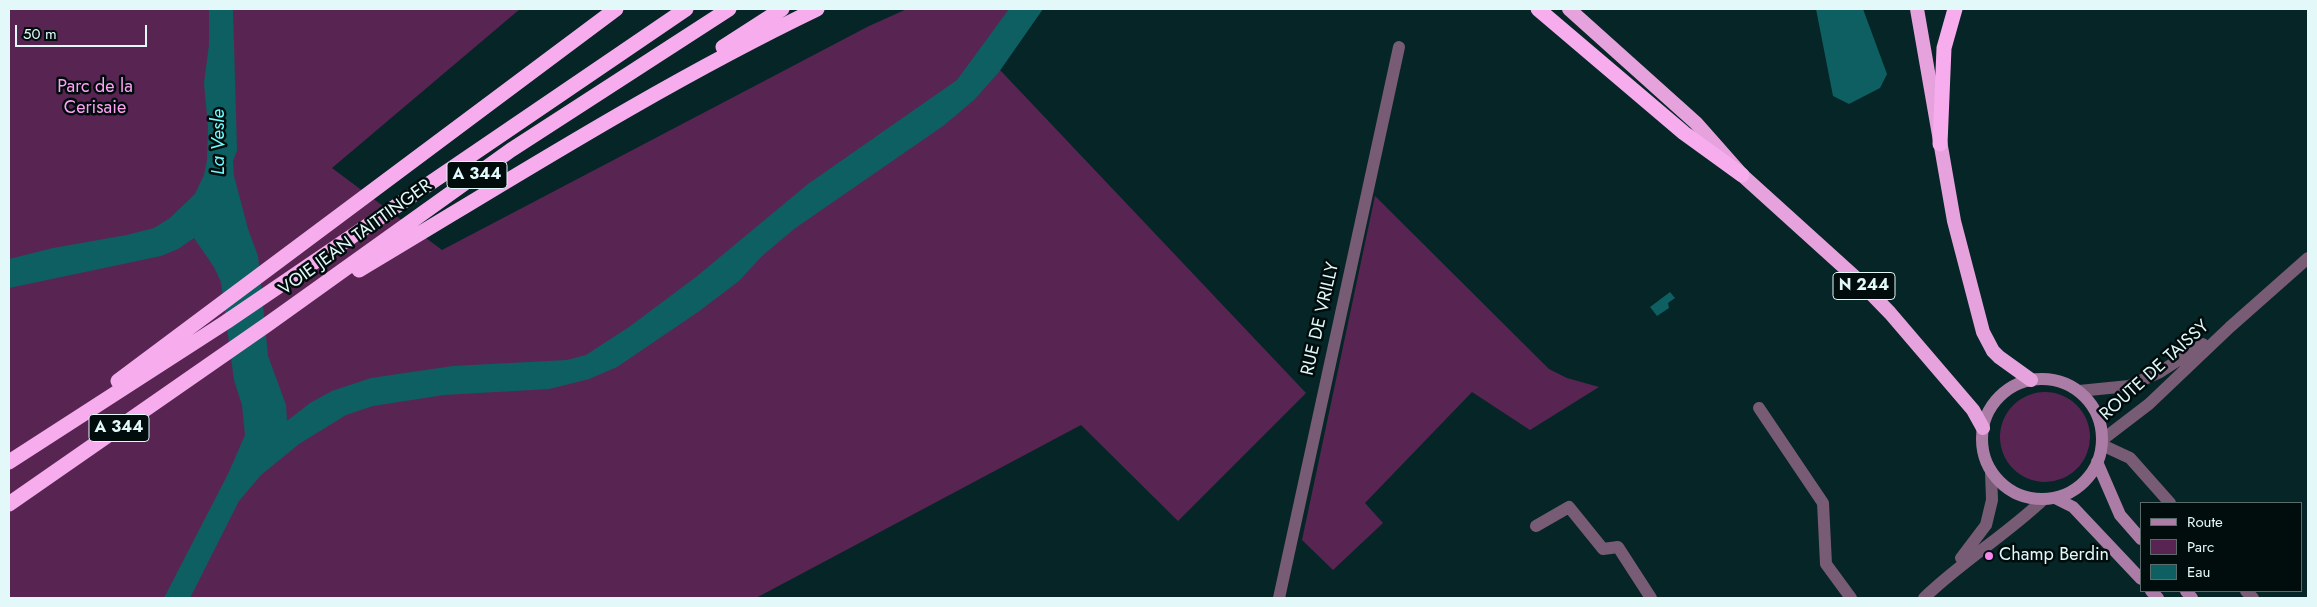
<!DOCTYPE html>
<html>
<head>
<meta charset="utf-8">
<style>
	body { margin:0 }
	#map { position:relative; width:2317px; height:607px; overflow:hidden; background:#052526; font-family:Jost,sans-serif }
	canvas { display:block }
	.frame { position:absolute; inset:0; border:10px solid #e3f9f9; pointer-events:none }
	.legend { position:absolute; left:2140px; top:502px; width:162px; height:90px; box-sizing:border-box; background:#010c0d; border:1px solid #5b6b6b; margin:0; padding:6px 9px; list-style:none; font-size:15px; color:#e3f9f9 }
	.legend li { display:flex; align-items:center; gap:10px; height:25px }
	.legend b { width:25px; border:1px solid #5b6b6b }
	.scale { position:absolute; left:15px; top:25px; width:132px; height:22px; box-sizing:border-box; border:2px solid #e3f9f9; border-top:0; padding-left:6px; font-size:15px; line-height:18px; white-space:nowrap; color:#e3f9f9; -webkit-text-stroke:4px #010c0d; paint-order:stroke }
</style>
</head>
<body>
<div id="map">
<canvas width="2317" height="607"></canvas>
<div class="frame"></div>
<ul class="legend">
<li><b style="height:6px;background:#ab7ca5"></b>Route</li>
<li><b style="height:14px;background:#582553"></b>Parc</li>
<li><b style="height:14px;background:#0e5f61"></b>Eau</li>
</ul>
<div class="scale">50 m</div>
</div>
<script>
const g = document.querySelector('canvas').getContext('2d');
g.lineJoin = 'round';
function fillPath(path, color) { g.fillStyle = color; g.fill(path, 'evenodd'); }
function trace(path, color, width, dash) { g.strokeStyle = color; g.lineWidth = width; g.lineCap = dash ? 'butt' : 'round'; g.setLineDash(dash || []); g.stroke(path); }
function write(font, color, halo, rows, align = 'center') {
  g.font = font + ' Jost,sans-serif'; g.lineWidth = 5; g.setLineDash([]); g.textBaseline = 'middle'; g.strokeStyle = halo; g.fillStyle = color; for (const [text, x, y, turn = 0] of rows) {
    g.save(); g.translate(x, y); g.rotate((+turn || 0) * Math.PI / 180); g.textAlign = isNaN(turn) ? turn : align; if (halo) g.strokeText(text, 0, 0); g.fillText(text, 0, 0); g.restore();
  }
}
fillPath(new Path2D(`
	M9 9H520L332 168 442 250 869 26 907 9H1028L1000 70 1306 393 1178 521 1081 425 756 598H9Z
	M1375 196 1549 369 1567 378 1599 387 1530 430 1472 392 1365 503 1383 523 1333 570 1302 540Z
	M2000 437a45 45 0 1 1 90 0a45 45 0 1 1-90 0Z`), '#582553');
fillPath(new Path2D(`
	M209 9H233L237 151 233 161 234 176 248 229 258 256 268 356 286 405 287 421 310 403 332 391 371 378 453 366 567 360 586 355 629 327 696 277 808 184 957 80 1009 9H1043L999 72 974 100 943 126 794 229 762 256 739 281 698 312 617 367 589 379 549 389 444 395 373 406 346 415 299 444 261 475 239 501 190 598H164L228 474 245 435 242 405 234 380 221 282 214 267 194 238 178 249 161 256 9 288V259L53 248 127 235 154 228 170 218 195 194 204 175 207 160 208 127 204 83 209 45Z
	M1816 9H1863L1887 74 1880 88 1849 104 1833 96Z
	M1670 292 1675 298 1668 303 1669 308 1657 316 1650 307Z`), '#0e5f61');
trace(new Path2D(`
	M1759 408 1823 503 1826 564 1851 598
	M2102 445 2130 458 2170 503
	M1536 526 1569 507 1603 549 1618 547 1651 598
	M2246 591 2253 598
	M1279 598 1399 47`), '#785b74', 12);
trace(new Path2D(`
	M2079 391 2129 386 2160 372 2203 344
	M2102 440 2149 404 2230 327 2308 258
	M1961 558 1986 525 1992 500 1991 471
	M1924 598C1961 562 2006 535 2044 499`), '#785b74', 12);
trace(new Path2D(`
	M1982 439a60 60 0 1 1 120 0a60 60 0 1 1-120 0Z
	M2097 462 2120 515 2141 539
	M2055 498 2073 507 2141 579
	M2151 591 2158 598
	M2186 591 2192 598`), '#ab7ca5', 12);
trace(new Path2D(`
	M1569 9 1696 123 1742 175 1857 279 1890 313 1973 410 1983 428
	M1917 9 1954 221 1983 332 1993 351 1999 357 2031 380`), '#e5a2dc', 14);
trace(new Path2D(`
	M1538 9 1684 133 1742 175
	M723 47 782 9
	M1940 144 1944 48 1955 9
	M359 270C510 180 659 85 817 9
	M118 381 616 9
	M9 462 226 322 686 9
	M9 504 268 324 511 150 729 9`), '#f7aded', 15);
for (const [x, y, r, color] of [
	[1989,556,5,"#f788eb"]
]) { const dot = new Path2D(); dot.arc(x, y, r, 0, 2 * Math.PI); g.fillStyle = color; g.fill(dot); trace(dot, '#010c0d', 2); }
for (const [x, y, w] of [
	[477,175,60],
	[1864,286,62],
	[119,428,60]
]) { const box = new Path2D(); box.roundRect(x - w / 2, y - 13.5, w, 27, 4); g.fillStyle = '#010c0d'; g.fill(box); trace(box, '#e3f9f9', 1); }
write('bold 16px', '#e3f9f9', null, [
	["A 344",477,175],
	["N 244",1864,286],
	["A 344",119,428]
]);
write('18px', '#ffa2f4', '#010c0d', [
	["Parc de la",95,88],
	["Cerisaie",95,109]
]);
write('18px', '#e3f9f9', '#010c0d', [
	["VOIE JEAN TAITTINGER",356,238,-36],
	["RUE DE VRILLY",1321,319,-77],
	["ROUTE DE TAISSY",2155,371,-42]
]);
write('18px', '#e3f9f9', '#010c0d', [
	["Champ Berdin",1999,556]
], 'left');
write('italic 19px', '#71fafc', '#010c0d', [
	["La Vesle",219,142,-90]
]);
</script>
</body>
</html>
